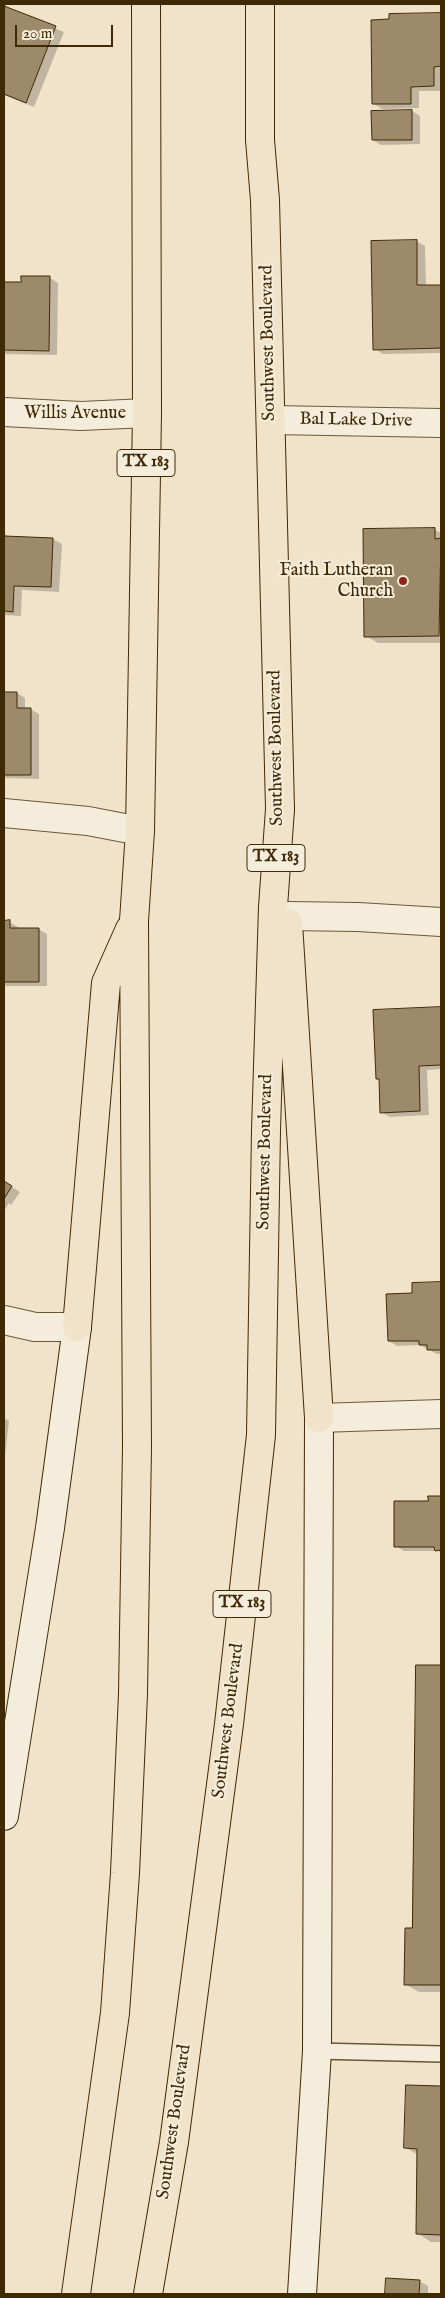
<!DOCTYPE html>
<html>
<head>
<meta charset="utf-8">
<style>
	body { margin:0 }
	#map { position:relative; width:445px; height:2298px; overflow:hidden; background:#f0e3c9; font-family:"IM FELL English",serif }
	canvas { display:block }
	.frame { position:absolute; inset:0; border:5px solid #402905; pointer-events:none }
	.scale { position:absolute; left:15px; top:25px; width:98px; height:22px; box-sizing:border-box; border:2px solid #402905; border-top:0; padding-left:6px; font-size:15px; line-height:18px; white-space:nowrap; color:#402905; -webkit-text-stroke:4px #f5eddc; paint-order:stroke }
</style>
</head>
<body>
<div id="map">
<canvas width="445" height="2298"></canvas>
<div class="frame"></div>
<div class="scale">20 m</div>
</div>
<script>
const g = document.querySelector('canvas').getContext('2d');
g.lineJoin = 'round';
function fillPath(path, color) { g.fillStyle = color; g.fill(path, 'evenodd'); }
function trace(path, color, width, dash) { g.strokeStyle = color; g.lineWidth = width; g.lineCap = dash ? 'butt' : 'round'; g.setLineDash(dash || []); g.stroke(path); }
function write(font, color, halo, rows, align = 'center') {
  g.font = font + ' "IM FELL English",serif'; g.lineWidth = 4; g.setLineDash([]); g.textBaseline = 'middle'; g.strokeStyle = halo; g.fillStyle = color; for (const [text, x, y, turn = 0] of rows) {
    g.save(); g.translate(x, y); g.rotate((+turn || 0) * Math.PI / 180); g.textAlign = isNaN(turn) ? turn : align; if (halo) g.strokeText(text, 0, 0); g.fillText(text, 0, 0); g.restore();
  }
}
fillPath(new Path2D(`
	M4 4H7L6 8 64 32 34 107 4 95Z
	M441 14V91H419V108L382 109 374 104 390 15Z
	M412 111 420 116V144L381 145 373 140Z
	M416 241 425 246 426 286H441V353L383 354 375 349Z
	M50 278 58 283 57 355 4 354V297L22 284Z
	M435 530 441 533V643H378L366 636Z
	M4 533 8 537 53 539 62 544 59 592 22 590 21 616 4 615Z
	M4 693H17L25 698V710L30 709 39 714V779L4 778Z
	M4 922H9L18 927V929H38L47 934V986H4Z
	M441 1008V1069L427 1070 429 1115 390 1117 381 1112 380 1080 377 1078 375 1011Z
	M4 1182 20 1192 11 1205 9 1203 4 1211Z
	M441 1283V1354H437L420 1345 397 1346 389 1341 414 1295V1284Z
	M4 1418 9 1421 4 1464Z
	M429 1497H441V1553L438 1551H404L396 1546 429 1502Z
	M417 1666H441V1992H419L405 1984 413 1929Z
	M407 2086 441 2087V2242H431L417 2233 418 2155 405 2147Z
	M387 2279 419 2281 428 2286V2294H387Z`), '#0003');
const building = new Path2D(`
	M4 6 56 26 26 103 4 94Z
	M441 13V66L434 67V86L411 87V104H372L371 20 389 19V14Z
	M412 110V140H372L371 111Z
	M417 240V285H441V348L373 350 371 241Z
	M21 276H50L49 351 4 350V282H21Z
	M435 528V539L441 538 439 636 364 637 363 529Z
	M4 536 53 538 51 587 14 586 13 612 4 611Z
	M4 692H17V708H31V775H4Z
	M10 920V928H39V982H4V921Z
	M441 1007V1065L419 1066 420 1111 380 1113 379 1079H376L373 1010Z
	M4 1181 12 1186 4 1199Z
	M441 1282V1350H427V1345H419V1341H388L386 1294 412 1293V1283Z
	M428 1496H441V1550L435 1551 434 1547H394V1501H428Z
	M416 1665H441V1985H404L405 1928H412Z
	M406 2085 441 2086V2235L416 2234 417 2149 404 2148Z
	M386 2278 420 2280 419 2294H385Z`);
fillPath(building, '#9c8a6b');
trace(building, '#402905', 1);
const lane = new Path2D(`
	M317 2051 441 2054`);
const street = new Path2D(`
	M4 412 81 416 147 413
	M271 420 441 423
	M4 813 88 821 140 831
	M288 916 358 917 441 922
	M4 1320 35 1327H77
	M319 1418 441 1414`);
const secondary = new Path2D(`
	M4 1816 50 1528 77 1327
	M302 2294 317 2051 319 1418`);
const primary = new Path2D(`
	M260 4V140L265 200 280 809
	M134 921 140 831 147 413 146 4`);
const highway = new Path2D(`
	M288 923 319 1418
	M77 1327 106 983 130 929
	M76 2294 115 2013 125 1873 133 1694 137 1447 134 921
	M148 2294 174 2142 229 1724 261 1435 266 1130 273 907 280 809`);
trace(lane, '#6c5836', 18);
trace(street, '#6c5836', 30);
trace(secondary, '#402905', 30);
trace(primary, '#402905', 30);
trace(highway, '#402905', 30);
trace(lane, '#f5eddc', 15);
trace(street, '#f5eddc', 28);
trace(secondary, '#f5eddc', 28);
trace(primary, '#f0e3c9', 28);
trace(highway, '#f0e3c9', 28);
for (const [x, y, r, color] of [
	[403,581,5,"#8f2418"]
]) { const dot = new Path2D(); dot.arc(x, y, r, 0, 2 * Math.PI); g.fillStyle = color; g.fill(dot); trace(dot, '#f5eddc', 2); }
for (const [x, y, w] of [
	[146,463,58],
	[276,858,58],
	[242,1604,58]
]) { const box = new Path2D(); box.roundRect(x - w / 2, y - 13.5, w, 27, 4); g.fillStyle = '#f5eddc'; g.fill(box); trace(box, '#402905', 1); }
write('bold 16px', '#402905', null, [
	["TX 183",146,463],
	["TX 183",276,858],
	["TX 183",242,1604]
]);
write('18px', '#402905', '#f5eddc', [
	["Southwest Boulevard",269,343,-91],
	["Willis Avenue",75,414],
	["Bal Lake Drive",356,421,1],
	["Southwest Boulevard",277,748,-91],
	["Southwest Boulevard",266,1152,-89],
	["Southwest Boulevard",229,1721,-83],
	["Southwest Boulevard",175,2122,-82]
]);
write('18px', '#402905', '#f5eddc', [
	["Faith Lutheran",393,571],
	["Church",393,592]
], 'right');
</script>
</body>
</html>
